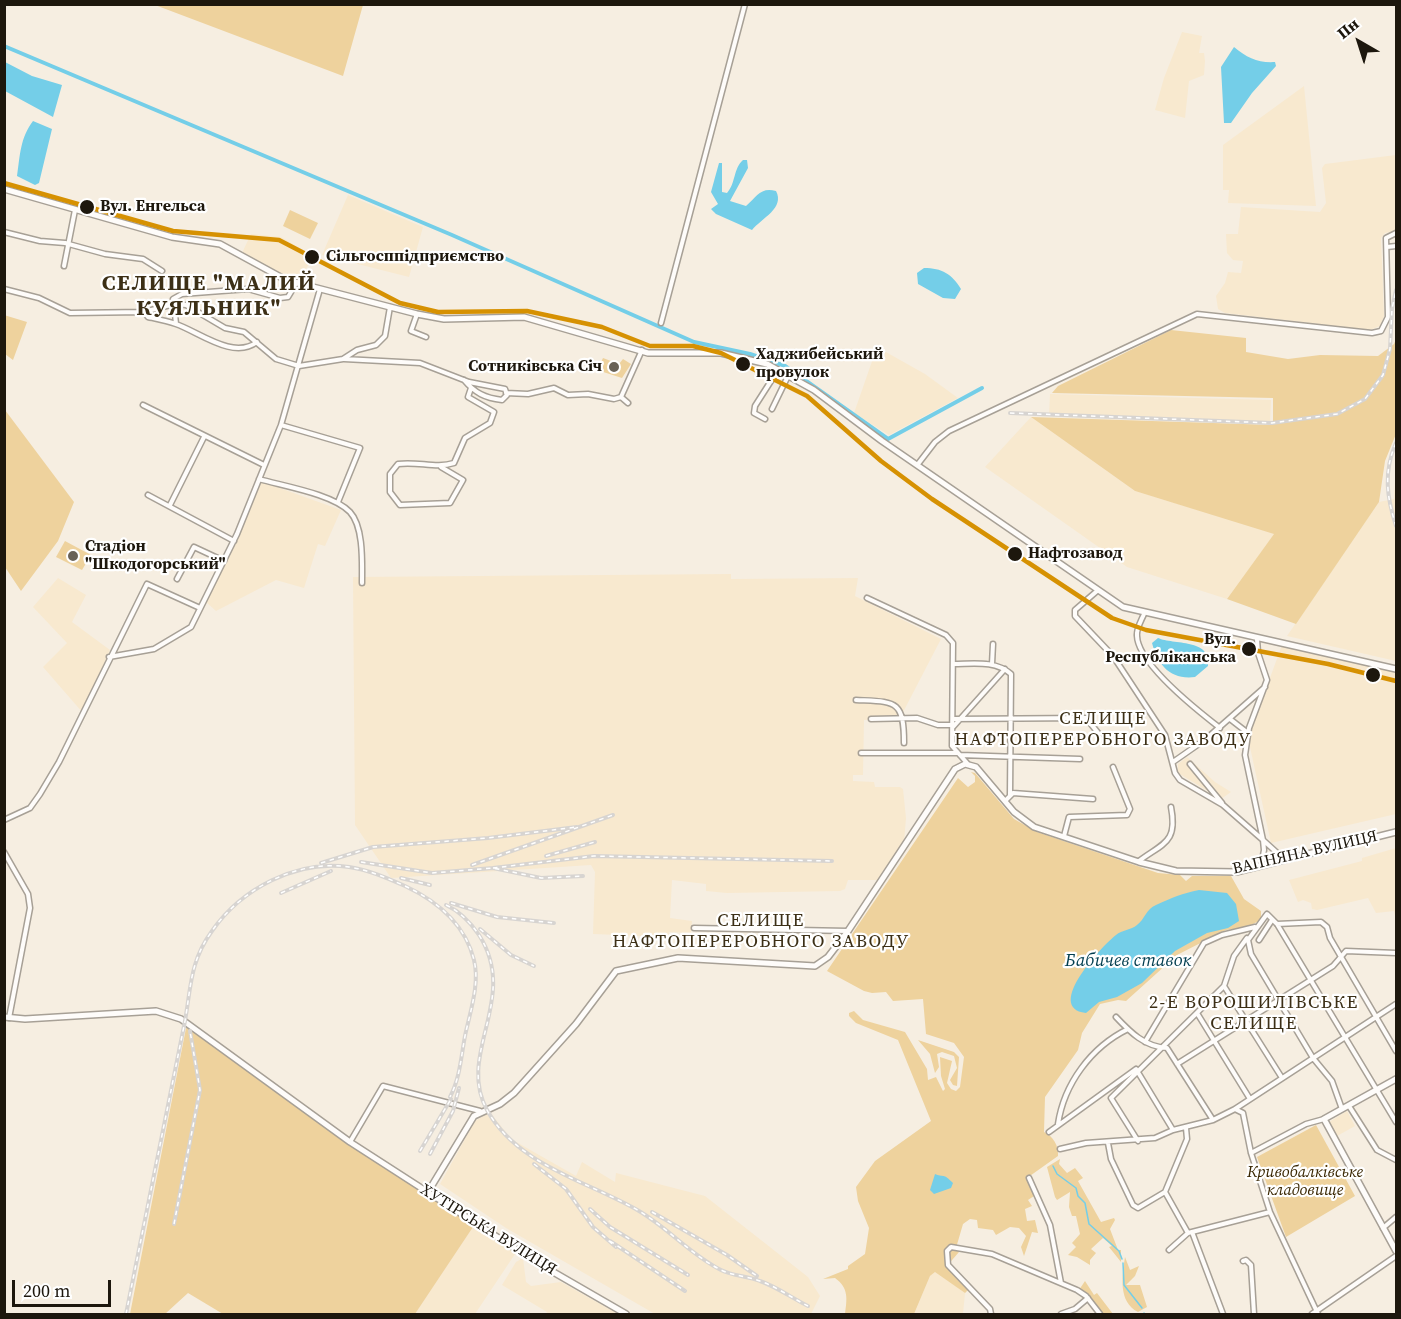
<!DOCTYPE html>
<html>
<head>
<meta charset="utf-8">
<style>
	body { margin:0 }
	#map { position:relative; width:1401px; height:1319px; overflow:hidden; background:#f6eee1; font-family:"Source Serif 4",serif }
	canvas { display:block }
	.frame { position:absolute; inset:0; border:6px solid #1d170d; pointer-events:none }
	.north { position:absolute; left:1329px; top:12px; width:60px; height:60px; -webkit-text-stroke:4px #fff; paint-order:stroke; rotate:321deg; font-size:16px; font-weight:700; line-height:24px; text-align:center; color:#1d170d }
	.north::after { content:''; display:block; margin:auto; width:21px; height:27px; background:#1d170d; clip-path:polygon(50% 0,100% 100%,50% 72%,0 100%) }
	.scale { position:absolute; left:12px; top:1280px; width:99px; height:27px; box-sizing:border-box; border:3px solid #1d170d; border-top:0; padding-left:8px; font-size:18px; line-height:21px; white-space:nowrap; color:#1d170d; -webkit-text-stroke:4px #fff; paint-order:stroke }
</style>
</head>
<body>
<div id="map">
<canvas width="1401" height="1319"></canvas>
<div class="frame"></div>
<div class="north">Пн</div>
<div class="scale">200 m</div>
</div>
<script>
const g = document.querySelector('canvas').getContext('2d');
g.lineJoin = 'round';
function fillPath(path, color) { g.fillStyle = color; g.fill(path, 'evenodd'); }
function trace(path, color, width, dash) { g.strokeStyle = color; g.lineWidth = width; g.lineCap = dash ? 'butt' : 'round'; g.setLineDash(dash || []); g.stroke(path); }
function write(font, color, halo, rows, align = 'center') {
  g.font = font + ' "Source Serif 4",serif'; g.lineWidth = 4.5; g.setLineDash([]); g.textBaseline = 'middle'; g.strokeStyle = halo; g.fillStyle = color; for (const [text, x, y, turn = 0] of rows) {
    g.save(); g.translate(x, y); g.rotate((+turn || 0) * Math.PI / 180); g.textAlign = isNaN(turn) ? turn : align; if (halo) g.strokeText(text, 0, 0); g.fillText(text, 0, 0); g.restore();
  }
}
fillPath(new Path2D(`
	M1182 32 1202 36 1199 53H1204L1205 61 1204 75 1189 81 1185 118 1155 110 1164 78Z
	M1304 86 1316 206 1228 203 1229 190H1223V145Z
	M1396 155V231L1385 233 1381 238 1384 316 1380 326 1370 330 1225 313 1218 309 1216 296 1225 283 1228 272 1241 273 1243 261 1233 260 1227 253 1226 234H1238L1241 207 1320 212 1326 203 1322 168 1325 164Z
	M348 195 423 227 409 277 322 255Z
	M251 234 281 237 315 257 297 280 279 274 242 253Z
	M877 347 925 374 958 398 889 435 854 413Z
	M1050 394 1271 400 1270 423 1049 416Z
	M1031 417 1135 491 1275 533 1227 599 1127 567 985 467Z
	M1396 465V661L1287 636 1379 502 1394 499Z
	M260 481 341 510 325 546 318 544 304 588 276 580 216 611 206 602 236 542Z
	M731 574V579L858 578 855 596 941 639 900 718 864 720 863 775H853V781L874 782 875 787H900L903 789 906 818 904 842 878 880H848L845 889 840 891 727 893 706 891V884L672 880 670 918 692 921 691 933 669 932 668 937 593 934 595 872 591 865 391 878 355 825 353 577Z
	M58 578 86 595 72 622 110 650 83 713 43 667 67 643 33 607Z
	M1282 645 1396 670V814L1271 843 1248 738Z
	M1187 757 1215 782 1231 792 1221 799 1178 773V764Z
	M1396 848V920L1394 911 1376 913 1368 898 1317 910 1312 909 1311 903 1303 900 1298 902 1289 880 1362 861V858Z
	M1347 1111 1355 1126 1337 1136 1329 1122Z
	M490 1112 511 1139 576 1176 582 1162 615 1182 616 1173 705 1196 808 1277 820 1296 811 1314H655L506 1228 440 1184 475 1121Z
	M475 1224 517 1251 475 1314H415Z
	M523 1258 526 1282 531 1286 561 1282 618 1314H546L547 1312 502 1285 516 1262Z
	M936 1271 965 1293 963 1314H914L930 1276Z`), '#f8e9cf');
fillPath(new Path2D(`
	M155 5H363L343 76Z
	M290 210 318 223 310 239 283 226Z
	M4 315 27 322 13 360 5 354Z
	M1171 330 1246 338V352L1288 359 1320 355 1378 356 1394 344 1396 339V434L1385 461 1379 502 1296 624 1227 599 1274 534 1135 491 1031 417 1273 425V398L1052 393 1058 386Z
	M603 358 619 364 623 359 631 364 622 378 597 370Z
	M5 410 74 502 58 541 21 591 5 567Z
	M65 541 91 555 82 570 56 557Z
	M971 772 975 773 1014 819 1037 832 1158 873 1180 875 1186 881 1192 876H1231L1244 899 1261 911V920L1247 927 1226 930 1177 955 1126 1001 1118 1000 1100 1004 1082 1033 1078 1050 1045 1097 1044 1132C1053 1136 1059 1146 1058 1156L1027 1178 1034 1196 1028 1200 1032 1206 1025 1209 1027 1221 1035 1220 1038 1233 1032 1232 1024 1256 1021 1247 1026 1236 1019 1228 1010 1227 996 1235 993 1230 978 1228 977 1220 970 1219 963 1224 956 1248 959 1252 946 1267 968 1290 965 1293 935 1272 930 1276 914 1314H845C847 1299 849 1288 835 1278L823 1279 848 1269V1266L865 1254 869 1228 858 1201 856 1187 875 1161 931 1121 898 1040 856 1023 849 1016V1013L854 1011 863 1020 905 1032 927 1069 928 1080 936 1077 943 1091 945 1089 941 1076 940 1057 952 1061 947 1083 951 1089 956 1091 960 1087 964 1057 954 1043 926 1034 923 999 893 1001 886 992 872 993 864 991 827 971 958 778 968 787 975 782V776Z
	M187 1023 330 1128 475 1224 415 1314H223L188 1293 165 1314H130Z
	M918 1040 954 1052 959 1057 957 1086 953 1085 950 1080 957 1068 954 1056 942 1052 937 1054 939 1067 935 1073 930 1054Z
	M1316 1125 1355 1196 1286 1237 1257 1157Z
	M1060 1159 1059 1164 1067 1173 1075 1168 1083 1178 1078 1181 1101 1222 1114 1218 1115 1220 1110 1229 1118 1250H1121V1262L1109 1247 1112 1246 1103 1238 1091 1249 1096 1253 1090 1260V1265L1077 1257 1068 1255 1076 1247 1072 1243 1080 1234 1076 1216H1072L1069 1207 1070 1192 1057 1200 1055 1197 1047 1167Z
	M1125 1257 1130 1270 1139 1266 1135 1276 1126 1285H1140L1147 1307 1138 1312C1118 1302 1122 1276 1125 1257Z
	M1085 1281 1094 1295 1097 1293 1113 1314H1103L1090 1298 1079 1290Z`), '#eed29d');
fillPath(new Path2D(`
	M1234 47C1247 58 1258 63 1275 62L1276 66 1252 93 1231 123H1224L1221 67Z
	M5 62 32 76 62 85 53 117 5 91Z
	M33 121 52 129 39 183 35 185 17 176C20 156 20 138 33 121Z
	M743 160H747L748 168 730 201 746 206C757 197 760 187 776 191 785 208 762 218 752 230L716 214 711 209 718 204 711 192 719 163H722V192L727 193C736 183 733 169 743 160Z
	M924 268C942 268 952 274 961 289L955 299 943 298 918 284 917 273Z
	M1158 638C1173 645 1212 638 1208 666L1195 677C1170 680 1158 665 1152 643Z
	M1199 890 1227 893 1236 904 1239 921 1228 928 1207 933 1175 951 1142 983 1117 997 1099 1002 1086 1013C1043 1008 1104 944 1116 935 1122 930 1131 930 1137 925 1145 919 1146 909 1156 905 1171 898 1183 893 1199 890Z
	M935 1174C946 1178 943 1173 953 1183L951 1188 934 1194 930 1190Z`), '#74cee8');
trace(new Path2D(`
	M1053 1166 1057 1174 1076 1188 1078 1196 1085 1203 1089 1224 1119 1251 1122 1259
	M1123 1263 1124 1285 1142 1308
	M1144 1313 1145 1314`), '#74cee8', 1.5);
trace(new Path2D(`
	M4 46 452 235 694 342 750 354 785 366 888 439 982 388`), '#74cee8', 4);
const street = new Path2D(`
	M4 232 40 241 65 243 105 254 143 259 162 271
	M1387 247 1396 246
	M64 266 75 210
	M4 289 39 298 70 313 144 312 148 317C157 319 167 321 176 324 199 332 233 360 257 342
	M144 312 174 304 173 299 182 294 248 289 280 298 288 297 297 282
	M417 314 411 331 426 337
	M661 323 745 4
	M176 324 174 304 186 305 225 328 244 332 276 359 299 366 343 359 357 350 376 345 385 336 390 307
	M344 359 420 363 469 382 505 389 507 395 502 400C485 398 475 393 464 380
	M506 393 528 394 554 388 568 395 588 394 614 399 621 397 642 350
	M621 397 628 403
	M143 405 264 465
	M772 409 789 374
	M765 419 754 413 755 406 778 370
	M281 425 360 448 338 502
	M918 464 935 442 949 431 1197 314 1372 333 1381 331 1388 317 1386 238 1396 233
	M441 467 463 480 450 503 400 505 390 492V474L398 464C418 461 436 469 454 463L465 438 490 423 494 412 468 397 471 388
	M259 479C283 486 333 494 350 512 364 527 362 564 362 583
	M148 495 234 541
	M170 505 204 437
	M177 579 194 547 224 561
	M1097 591 1075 610V616L1113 656 1165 735 1175 773 1180 780 1223 805 1263 840 1264 850 1261 866
	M867 598 946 635 953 643 952 746 967 763
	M1144 614C1141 621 1136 629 1137 636 1138 664 1198 711 1220 728
	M1257 639 1258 653 1267 680 1249 728 1245 755 1263 840 1285 860
	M109 657 154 649 191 627 237 534 281 425 320 289
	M953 664C973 664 995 660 1011 674L1010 796
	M992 664 993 644
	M856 700C895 702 904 699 904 743
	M871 719 917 718 938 725H953
	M953 719 1086 718 1099 734
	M1230 719 1248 733
	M953 727 1005 669
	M861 753H957
	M960 755 1080 759
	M1173 762 1206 739 1265 687
	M1190 764 1222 803
	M1005 801 1013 793 1093 799
	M4 820 30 808 40 794 59 762 147 584 200 608
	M1064 836 1069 817 1127 815 1130 809 1113 767
	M4 852 28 894 30 908 9 1018
	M1139 861C1163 843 1178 843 1171 807
	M1277 924 1321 922 1327 927 1330 938 1396 1051
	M694 928 848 931
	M1259 940 1272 920
	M1224 986 1282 1078
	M1197 1013 1250 1099
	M1116 1017C1130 1032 1145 1047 1167 1048L1213 1120
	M1145 1042 1204 943 1222 935 1255 927
	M1177 1064 1333 966 1346 951 1396 953
	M1349 1106 1377 1150 1396 1160
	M1235 1109 1243 1113 1251 1153 1270 1212 1318 1314
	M1342 1109 1332 1081 1313 1058 1251 954 1248 940 1267 914 1277 924 1396 1122
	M1058 1124C1064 1084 1091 1047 1128 1029
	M1049 1132 1136 1069 1173 1130
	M1138 1141 1111 1098 1224 986 1234 956 1247 938
	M350 1142 383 1086 480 1111
	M1108 1143 1111 1159 1133 1205 1138 1208 1165 1192 1187 1139 1186 1128
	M1060 1149 1086 1143 1155 1138 1173 1130 1213 1120 1235 1109 1396 1004
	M1251 1153 1306 1124 1324 1119
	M1029 1178 1050 1225 1061 1283
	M1165 1192 1188 1233 1270 1212
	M1383 1228 1396 1217
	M1192 1232 1223 1314
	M1169 1250 1188 1233
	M1243 1261 1246 1260 1251 1265 1254 1314
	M991 1314 990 1309 948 1265 947 1251 951 1247 992 1254 1077 1290 1086 1296 1100 1314
	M1061 1314 1075 1309 1088 1298
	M1312 1314 1396 1256`);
const secondary = new Path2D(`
	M4 189 172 237 220 244 286 280 417 314 444 319 524 317 648 353H721L767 364 814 390 882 441 1123 607 1396 669
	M4 1017 25 1019 156 1011 181 1019 350 1142 536 1262 626 1314
	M1396 1079 1324 1119 1396 1251
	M428 1192 474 1116 500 1104 514 1093 576 1024 616 971 678 958 815 966 828 957 848 931 955 769 965 764 976 767 1014 812 1034 827 1139 862 1176 871 1236 872 1396 832`);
trace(street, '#a7a096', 7);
trace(secondary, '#a7a096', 8);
trace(street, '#fefcfa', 4);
trace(secondary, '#fefcfa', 5);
const rail = new Path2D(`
	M1010 413 1272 423 1337 414 1365 399 1383 375 1390 349 1392 309 1396 290
	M1396 443C1383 472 1387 498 1396 526
	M546 856 595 842
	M361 862 432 873 493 868 541 878 583 876
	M321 863 373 847 488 838 577 827
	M472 865 613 815
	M493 868 594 856 832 861
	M401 878 430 885
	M281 893 331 871
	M451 903 497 917 554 923
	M446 905C459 911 471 923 479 935 520 999 456 1053 487 1110 518 1166 588 1181 639 1211 668 1228 691 1255 721 1270 733 1276 747 1276 760 1281 777 1287 792 1298 808 1306
	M480 929 511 955 534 966
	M420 1151 451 1099
	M430 1154 453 1111 459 1088
	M534 1164 566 1189 593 1227 616 1247
	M590 1209 610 1227 688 1275
	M652 1212 727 1255 757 1276
	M174 1224 200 1090 190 1031
	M610 1241 685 1291
	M126 1314 185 1021C191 987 190 961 212 931 241 889 297 859 349 867 369 870 387 878 405 886 437 901 465 924 474 960 480 984 470 1012 465 1036 461 1057 460 1078 450 1097`);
trace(rail, '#d7d4d1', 4);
trace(rail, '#fff', 1.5, [4.5]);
trace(new Path2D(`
	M4 183 173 231 279 240 400 303 438 312 527 311 602 327 650 346H693L721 353 807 396 881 461 932 499 1112 618 1146 630 1328 664 1396 681`), '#d69102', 4.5);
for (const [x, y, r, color] of [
	[87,207,8,"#1d170d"],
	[312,257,8,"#1d170d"],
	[743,364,8,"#1d170d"],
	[614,367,6,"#696257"],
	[1015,554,8,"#1d170d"],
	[73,556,6,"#696257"],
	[1249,649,8,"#1d170d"],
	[1373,675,8,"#1d170d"]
]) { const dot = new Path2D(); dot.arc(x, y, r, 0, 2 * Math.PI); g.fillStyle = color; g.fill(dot); trace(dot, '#fff', 2); }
write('bold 16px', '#1d170d', '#fff', [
	["Вул. Енгельса",100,207],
	["Сільгосппідприємство",326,257],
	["Хаджибейський",756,355],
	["провулок",756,373],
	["Нафтозавод",1028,554],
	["Вул.",1236,640,"right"],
	["Республіканська",1236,658,"right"]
], 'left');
write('bold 16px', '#1d170d', '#fff', [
	["Сотниківська Січ",602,367],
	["Стадіон",85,547,"left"],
	["\"Шкодогорський\"",85,565,"left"]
], 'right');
write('16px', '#1d170d', '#fff', [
	["ВАПНЯНА ВУЛИЦЯ",1305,853,-13],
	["ХУТІРСЬКА ВУЛИЦЯ",488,1230,32]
]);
write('italic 16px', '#392600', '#fff', [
	["Кривобалківське",1305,1173],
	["кладовище",1305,1191]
]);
g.letterSpacing = '1.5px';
write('18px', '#3c2f16', '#fff', [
	["СЕЛИЩЕ",1103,719],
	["НАФТОПЕРЕРОБНОГО ЗАВОДУ",1103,740],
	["СЕЛИЩЕ",761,921],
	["НАФТОПЕРЕРОБНОГО ЗАВОДУ",761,942],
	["2-Е ВОРОШИЛІВСЬКЕ",1254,1003],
	["СЕЛИЩЕ",1254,1024]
]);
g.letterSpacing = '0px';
write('italic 18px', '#013d4f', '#fff', [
	["Бабичев ставок",1128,961]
]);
g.letterSpacing = '1.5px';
write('bold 22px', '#3c2f16', '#fff', [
	["СЕЛИЩЕ \"МАЛИЙ",209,284],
	["КУЯЛЬНИК\"",209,309]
]);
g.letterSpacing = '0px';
</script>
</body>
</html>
